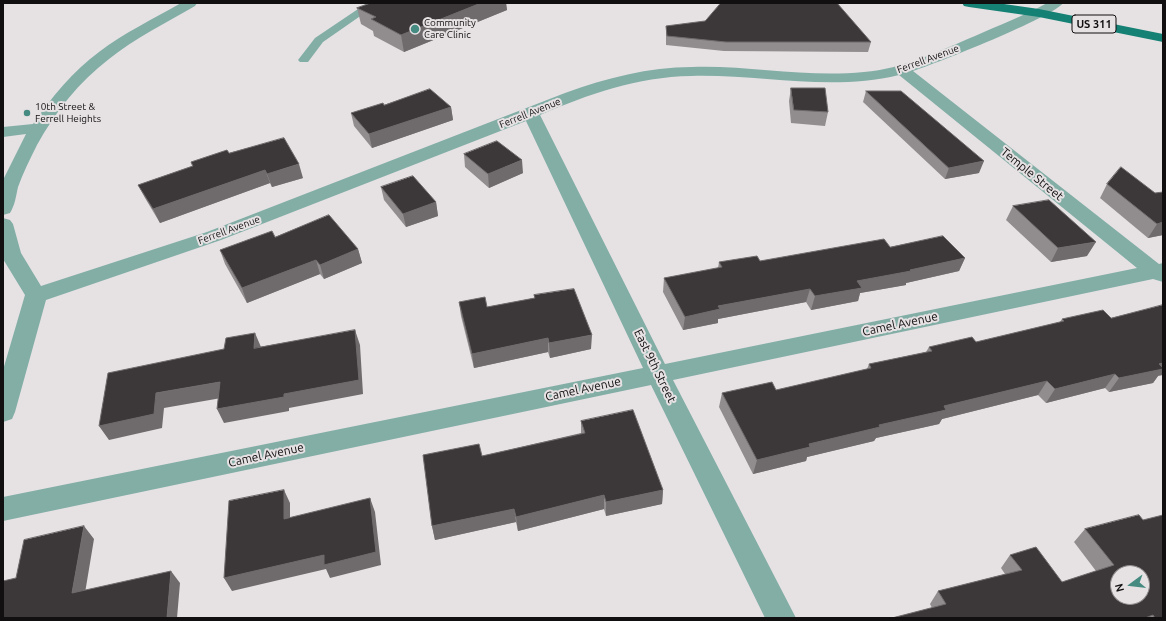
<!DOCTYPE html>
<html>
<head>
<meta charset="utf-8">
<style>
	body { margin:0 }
	#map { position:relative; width:1166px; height:621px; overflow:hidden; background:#e6e1e3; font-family:Ubuntu,sans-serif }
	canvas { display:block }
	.frame { position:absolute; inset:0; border:4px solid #110f10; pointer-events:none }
	.north { position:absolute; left:1110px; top:565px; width:40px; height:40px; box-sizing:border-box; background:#e6e1e3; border:1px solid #918d8f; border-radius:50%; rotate:255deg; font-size:11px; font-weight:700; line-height:16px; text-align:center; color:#110f10 }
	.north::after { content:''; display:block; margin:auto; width:14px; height:18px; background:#468b81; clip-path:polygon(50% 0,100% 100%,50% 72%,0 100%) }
</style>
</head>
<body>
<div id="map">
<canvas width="1166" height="621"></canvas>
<div class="frame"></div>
<div class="north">N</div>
</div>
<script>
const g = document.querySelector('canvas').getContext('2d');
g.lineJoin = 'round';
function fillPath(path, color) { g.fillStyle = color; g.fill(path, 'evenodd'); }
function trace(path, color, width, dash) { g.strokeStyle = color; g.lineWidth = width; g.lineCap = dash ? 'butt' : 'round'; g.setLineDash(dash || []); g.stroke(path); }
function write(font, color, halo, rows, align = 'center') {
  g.font = font + ' Ubuntu,sans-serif'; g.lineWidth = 4; g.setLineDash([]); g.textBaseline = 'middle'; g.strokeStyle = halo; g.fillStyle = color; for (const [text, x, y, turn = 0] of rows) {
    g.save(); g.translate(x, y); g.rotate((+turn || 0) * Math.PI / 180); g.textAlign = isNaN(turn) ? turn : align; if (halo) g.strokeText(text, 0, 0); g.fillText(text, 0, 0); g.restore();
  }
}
fillPath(new Path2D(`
	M367 3H379L323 42 308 62H300L298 60 315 38Z`), '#82aea6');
fillPath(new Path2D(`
	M181 3H197L195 6C166 23 135 38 109 59 79 82 55 112 37 145 30 159 23 173 18 187 16 196 15 205 10 213L3 215V180L26 134 3 137V127L33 124C52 97 73 71 99 52 124 33 153 19 181 3Z
	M1047 3H1063C1053 17 935 64 913 71L1159 264 1163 263V282L1153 279 673 380 796 618H765L651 385 3 521V497L643 368 526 121 221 240 46 300 15 412 12 419 3 422V370L25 295 3 259V218L10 220 13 224 21 253 41 286 207 232 565 93C607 78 648 67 692 67 749 65 806 78 864 72 903 69 939 51 975 36 999 25 1024 16 1047 3ZM899 75 1137 268 665 364 540 115C589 94 637 77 691 76 761 74 830 92 899 75Z`), '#82aea6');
fillPath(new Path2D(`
	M962 3H997L1039 9 1163 34V42L1039 17 969 7 964 6Z`), '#158074');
fillPath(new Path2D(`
	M371 3H506L507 10 404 52 374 36 373 31 361 24 357 8Z
	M666 26 871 42 868 52 724 51 666 45Z
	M791 88 828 112 825 126 791 123 789 101Z
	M866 91 979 173 945 179 863 102Z
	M384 105 451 107 453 120 372 148 354 126 351 113Z
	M229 153 303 178 272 187 270 183 160 223 145 198 138 185 192 166 191 162Z
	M464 154 523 173 489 188 465 167Z
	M1107 184 1155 193 1163 235 1148 238 1100 198Z
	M381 187 436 202 438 216 406 227 384 200Z
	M1013 206 1087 256 1051 262 1006 220Z
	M275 237 358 249 362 263 324 279 320 274 247 303 225 264 220 250Z
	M890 247 965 258 959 271 906 283V285L860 293 858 301 811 310 806 302 718 319V323L683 330 663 292 664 278 718 268 719 262 760 261Z
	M534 295 591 349 550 358 548 352 474 368 461 316 459 302 487 307 534 298Z
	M1062 319 1158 376 1153 383 1109 392 1105 388 1046 403 1038 395 942 419 939 424 876 438 874 441 807 457 806 461 753 474 719 407 722 393 776 390 867 369 869 364 926 352 929 347 976 342 1060 322Z
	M581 421 663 490 662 504 606 516 604 509 518 531 516 522 435 540 432 526 482 456 581 433Z
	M1143 520 1163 618H892L932 608 930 604 938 591 1005 574 1001 568 1010 555 1062 582 1096 571 1074 542 1085 529Z`), '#918c8e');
fillPath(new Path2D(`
	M481 3H506L507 10 404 52 401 35Z
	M451 107 453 120 372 148 369 134Z
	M522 160 523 173 489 188 488 174Z
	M984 161 979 173 945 179 949 168Z
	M299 164 303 178 272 187 267 174Z
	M265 170 270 183 160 223 153 209Z
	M436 202 438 216 406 227 403 214Z
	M1163 222V235L1148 238 1157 224Z
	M1096 242 1087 256 1051 262 1058 248Z
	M358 249 362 263 324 279 320 265Z
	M965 258 959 271 906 283V285L860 293 858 301 811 310 815 296 857 281 910 270Z
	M316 260 320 274 247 303 242 288Z
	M810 289 806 302 718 319V323L683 330 685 317 718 306Z
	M355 330 360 345 363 394 289 408V411L224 423 217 409 284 394Z
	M255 333 261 347 260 363 254 348Z
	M592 335 591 349 550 358 549 343Z
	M548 338V352L474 368 472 354Z
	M1163 363V375L1158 376 1153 383 1109 392 1119 378Z
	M1115 374 1105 388 1046 403 1055 389Z
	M1047 381 1038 395 942 419 939 424 876 438 874 441 807 457 806 461 753 474 757 460 809 444 944 406Z
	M220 382 227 397 164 408 162 428 109 440 99 426 156 393Z
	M284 490 290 503V532L284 519Z
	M663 490 662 504 606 516V502Z
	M604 495V509L518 531 516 517Z
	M370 498 375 512 381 565 330 578 326 569 232 591 224 578Z
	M514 509 516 522 435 540 432 526Z
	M84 526 94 539 83 605 72 593Z
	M171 571 180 583 177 618H167Z`), '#6f6b6d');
const building = new Path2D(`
	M371 3H481L401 35 371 19 376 17 357 8Z
	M721 3H837L871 42H726L667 36 666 26 705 21Z
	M791 88H825L828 112 794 110Z
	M430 89 451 107 369 134 351 113 383 103 384 105Z
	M866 91H901L984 161 949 168Z
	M284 138 299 164 267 174 265 170 153 209 138 185 193 166 191 162 227 150 229 153Z
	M497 141 522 160 488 174 464 154Z
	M1121 167 1155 193 1163 192V222L1157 224 1107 184Z
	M413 176 436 202 403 214 381 187Z
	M1049 200 1096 242 1058 248 1013 206Z
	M329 215 358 249 320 265 316 260 242 288 220 250 272 231 275 237Z
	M943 236 965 258 910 270 911 271 857 281 862 288 815 296 810 289 718 306 720 309 685 317 664 278 722 267 719 262 757 256 760 261 884 239 890 247Z
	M574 289 592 335 549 343 548 338 472 354 459 302 485 297 487 307 535 298 534 295Z
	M1163 305V363L1159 364 1163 368V369L1119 378 1115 374 1055 389 1047 381 944 406 946 410 879 425 880 427 809 444 810 447 757 460 722 393 772 382 776 390 871 368 869 364 932 351 929 347 972 337 976 342 1064 321 1062 319 1103 310 1111 318Z
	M355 330 359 380 284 394V397L217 409 220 382 156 393 154 414 99 426 108 373 224 349 226 338 255 333 254 348Z
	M633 410 663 490 606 502 604 495 516 517 514 509 432 526 423 455 479 444 482 456 585 433 581 421Z
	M284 490V519L370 498 376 552 324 565V555L224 578 229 501Z
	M1139 515 1143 520 1163 515V618H1155L1153 615 1145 618H892L946 604 938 591 1022 570 1010 555 1036 547 1062 582 1114 565 1085 529ZM1118 573H1142V597H1118Z
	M84 526 72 593 171 571 167 618H3V581L16 578 24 540Z`);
fillPath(building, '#3c383a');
trace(building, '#6f6b6d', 1);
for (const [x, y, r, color] of [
	[415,29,5,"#468b81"],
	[27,113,4,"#468b81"]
]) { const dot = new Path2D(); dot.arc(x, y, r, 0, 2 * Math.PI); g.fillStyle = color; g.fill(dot); trace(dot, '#e6e1e3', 1.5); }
write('10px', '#110f10', '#e6e1e3', [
	["Community",424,23],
	["Care Clinic",424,35],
	["10th Street &",35,107],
	["Ferrell Heights",35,119]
], 'left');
write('10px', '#110f10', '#e6e1e3', [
	["Ferrell Avenue",928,59,-20],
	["Ferrell Avenue",530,113,-22],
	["Ferrell Avenue",229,230,-20]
]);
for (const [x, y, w] of [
	[1094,24,44]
]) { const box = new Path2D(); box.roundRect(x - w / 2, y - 9, w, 18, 3); g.fillStyle = '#e6e1e3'; g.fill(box); trace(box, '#110f10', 1); }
write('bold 11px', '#110f10', null, [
	["US 311",1094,24]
]);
write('12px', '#110f10', '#e6e1e3', [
	["Temple Street",1032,174,39],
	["Camel Avenue",900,324,-12],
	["East 9th Street",655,366,64],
	["Camel Avenue",583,389,-12],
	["Camel Avenue",266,455,-12]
]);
</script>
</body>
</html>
